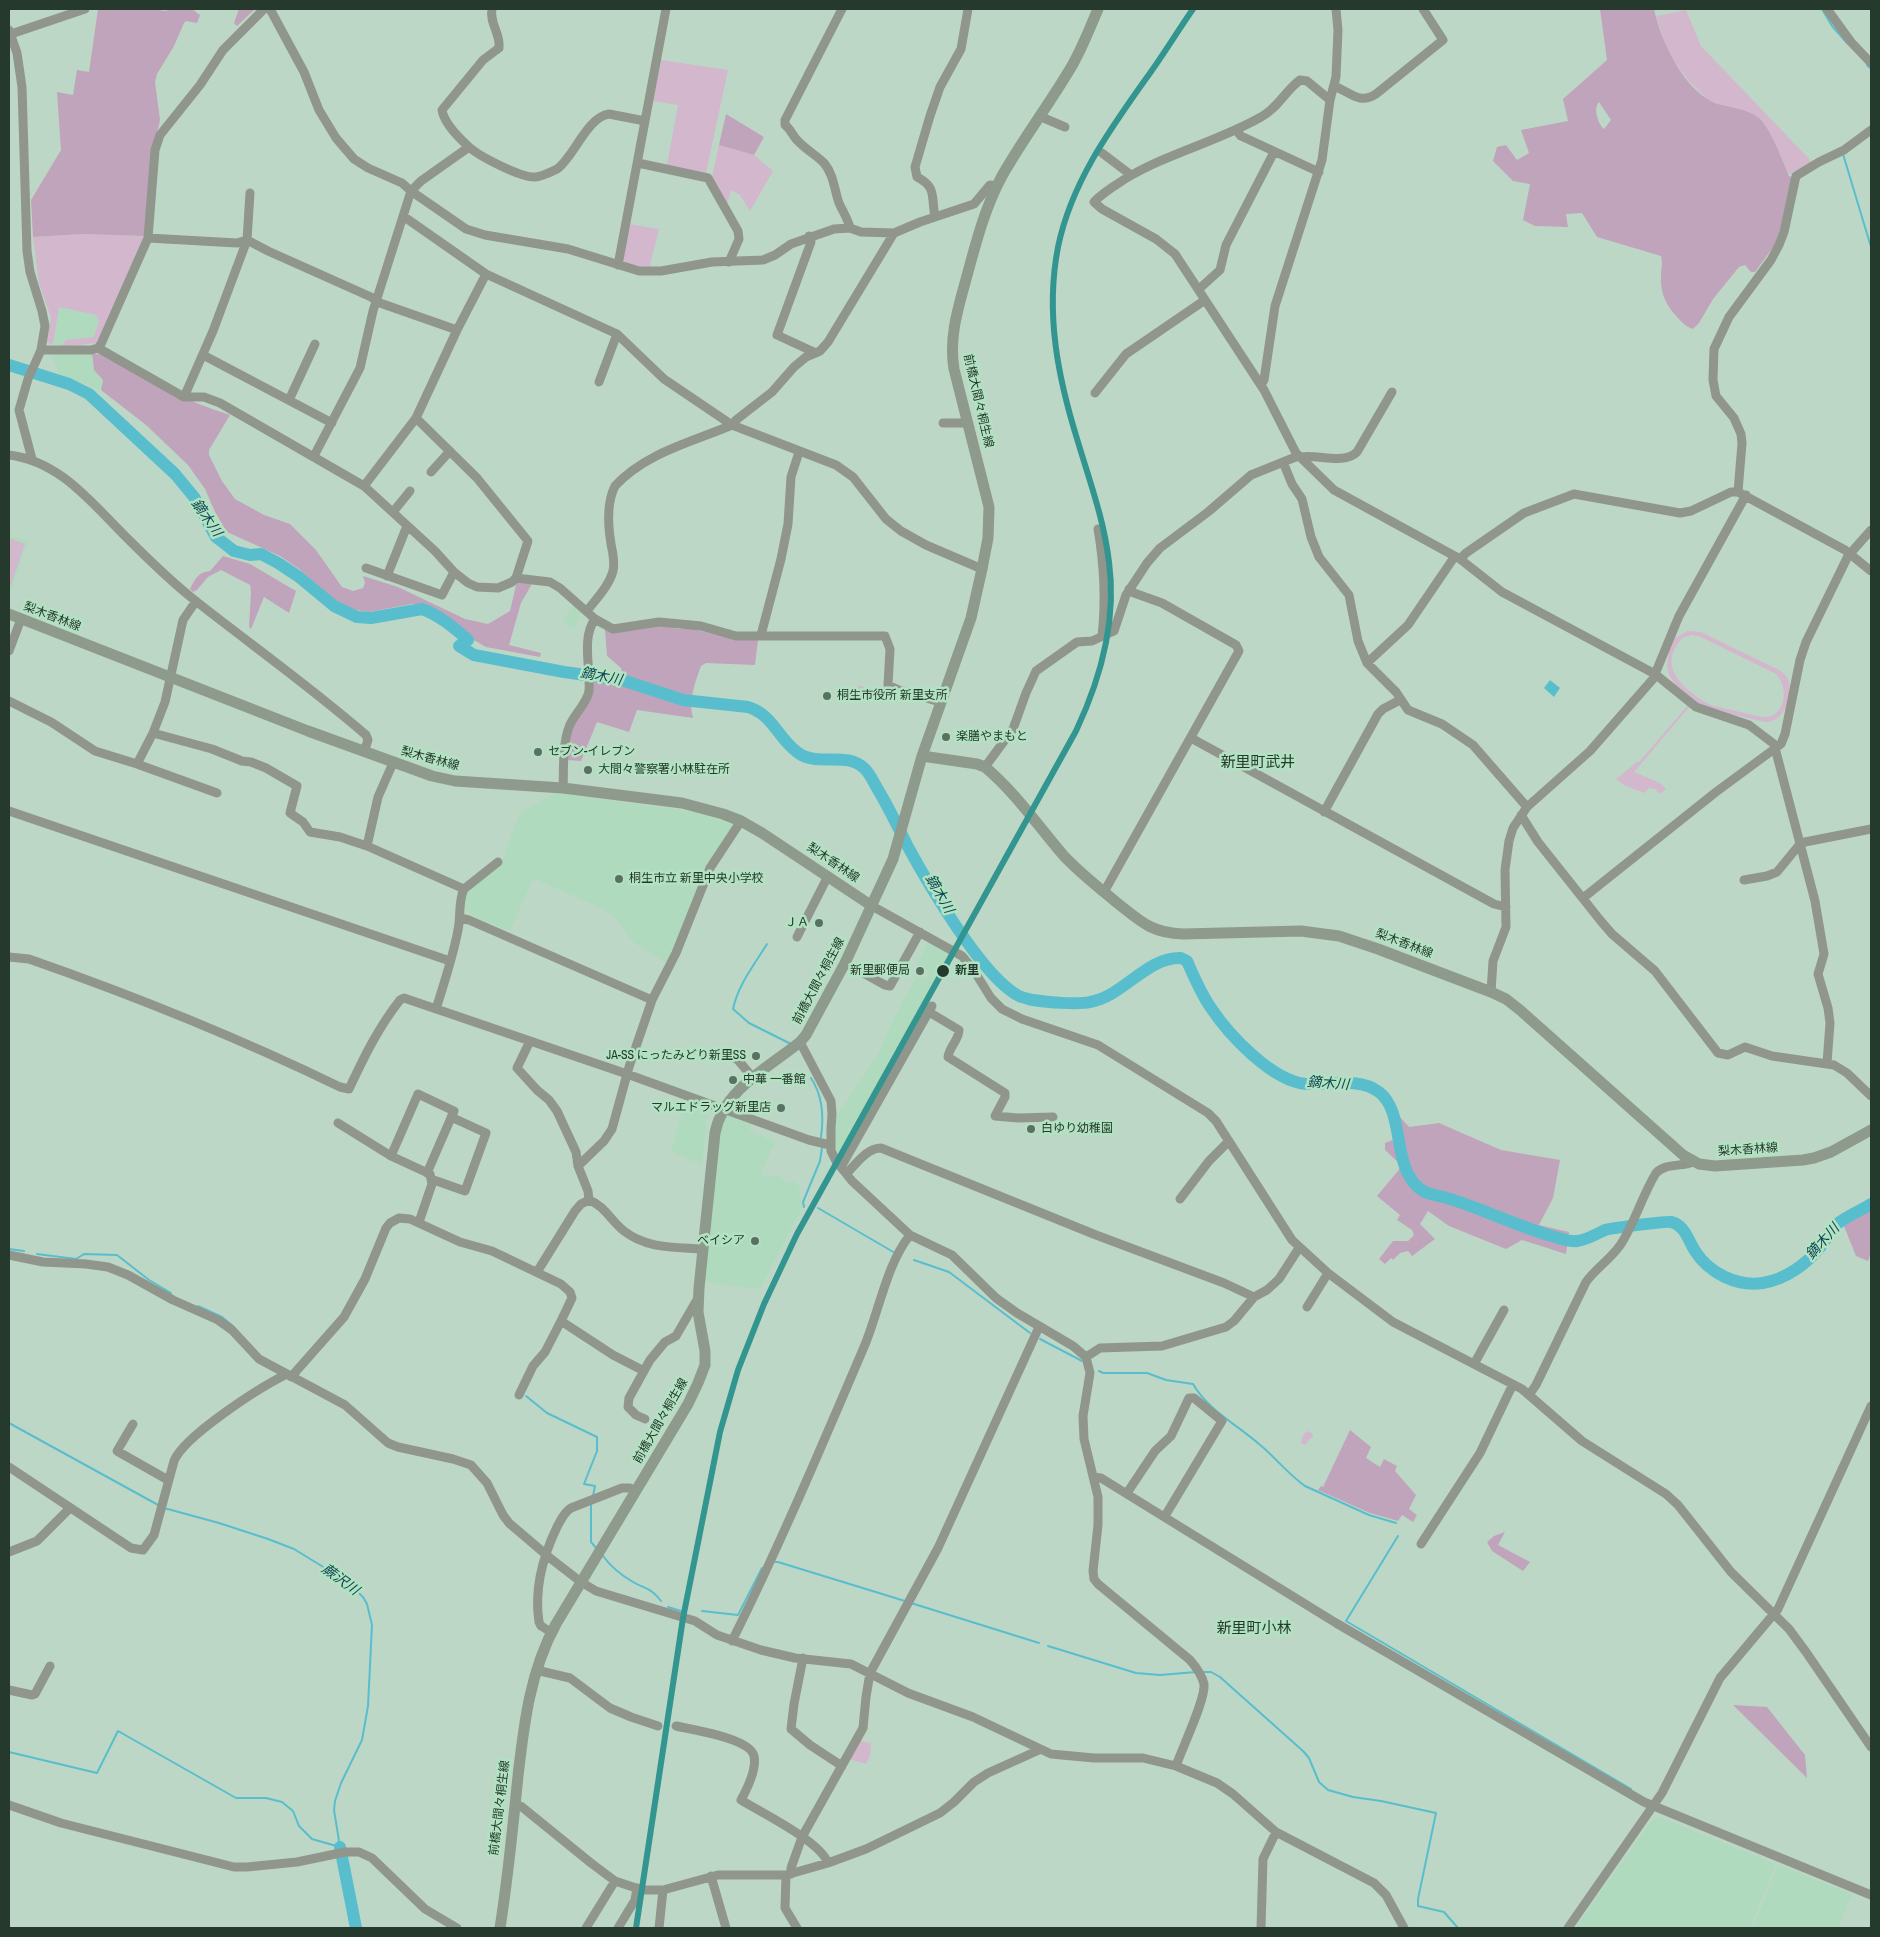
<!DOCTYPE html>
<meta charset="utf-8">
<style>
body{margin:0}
#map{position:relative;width:1880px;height:1937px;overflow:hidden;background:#bdd7c6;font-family:"Archivo Narrow",sans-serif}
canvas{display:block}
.frame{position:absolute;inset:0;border:10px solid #26392d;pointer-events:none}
</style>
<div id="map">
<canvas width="1880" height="1937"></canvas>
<div class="frame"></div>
</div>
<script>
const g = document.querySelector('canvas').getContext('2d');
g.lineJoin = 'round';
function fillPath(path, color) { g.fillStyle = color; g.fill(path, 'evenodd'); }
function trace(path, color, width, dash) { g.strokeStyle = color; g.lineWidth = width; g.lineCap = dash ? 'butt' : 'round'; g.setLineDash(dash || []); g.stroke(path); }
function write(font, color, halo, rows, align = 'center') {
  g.font = font + ' "Archivo Narrow","Noto Sans JP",sans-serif'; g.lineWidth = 5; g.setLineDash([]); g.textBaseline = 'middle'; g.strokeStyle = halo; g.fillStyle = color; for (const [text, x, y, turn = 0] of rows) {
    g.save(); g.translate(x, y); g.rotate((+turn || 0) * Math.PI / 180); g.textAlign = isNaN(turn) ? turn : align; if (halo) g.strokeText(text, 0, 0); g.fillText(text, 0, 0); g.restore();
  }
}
const built = new Path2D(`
 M59 307 96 315 99 321 94 337 66 340 61 347 53 345Z
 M92 353 94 370 103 380 101 390 59 374 52 355Z
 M9 535 28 541 9 596Z
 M573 604 582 611 574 629 563 622Z
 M555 793 694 812 734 825 666 963 633 942 614 916 596 906 533 878 510 931 477 918 463 908 465 896 468 891 501 866 514 827 521 812Z
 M929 941 955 955 932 996 931 1004 840 1161 836 1154 833 1133 836 1117 878 1054 894 1018 917 976 925 980 930 971 917 964Z
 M686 1099 708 1106 702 1165 671 1151Z
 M729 1114 752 1123 749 1130 775 1142 760 1175 772 1177 778 1175 786 1182H795L799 1185 802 1208 760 1289 704 1282 719 1134 724 1117Z
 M1659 1817 1776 1864 1750 1928H1575L1653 1819Z
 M1778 1865 1852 1894 1838 1928H1753Z`);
const green = new Path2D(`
 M1686 10 1701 46 1814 164 1796 174H1788L1765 125 1736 109 1726 107 1707 99 1688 80 1669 54 1656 16Z
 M661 60 728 70 706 173 667 165 678 105 653 101Z
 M719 145 754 155 773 171 750 211 740 195 731 190 727 205 712 177Z
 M629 224 659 229 649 269 621 262Z
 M82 234 144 236 100 338 96 343 61 347 66 340 94 337 99 321 96 315 59 307 53 345 47 342 51 318 39 283 33 237Z
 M9 538 25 544 9 590Z
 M1688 631 1701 632 1779 670C1784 673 1788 677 1789 682 1792 698 1784 722 1765 722L1704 708 1676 685 1669 675 1667 666 1669 652 1675 638ZM1692 635 1701 637 1776 674C1790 689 1785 719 1762 717L1714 706C1704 703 1696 696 1687 689 1670 673 1665 658 1682 638Z
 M854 692a6 6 0 1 1 12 0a6 6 0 1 1-12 0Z
 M1688 705 1690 706 1634 772 1660 783 1666 789 1660 794 1655 789 1649 788 1644 793 1624 785 1616 779 1637 762 1640 761Z
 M1308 1431 1313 1434V1436L1305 1445 1301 1443C1302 1437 1303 1434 1308 1431Z
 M860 1741 871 1743 870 1756 866 1764 849 1759Z`);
const forest = new Path2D(`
 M98 9H154L165 11 172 9H192L200 15 197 23 186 21 184 23 174 46 157 74 155 82 160 120 153 151 144 236 82 234 33 237 31 200 61 150 57 92 73 95 77 70 89 72Z
 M239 9H255L237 26 234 23Z
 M1600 9H1654C1661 41 1683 89 1715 103 1729 108 1747 108 1759 118 1771 129 1782 160 1789 176L1794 178 1777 242 1755 272H1751L1745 265 1739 267 1713 299 1699 323 1693 329C1686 327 1682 322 1677 317 1666 305 1660 293 1661 276 1661 268 1663 264 1661 256L1597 237 1582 213 1566 214 1568 227 1535 226 1523 220 1530 184 1513 181 1493 161 1497 147 1506 145 1517 160 1529 153 1521 130 1568 121 1563 99 1607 60ZM1599 102 1611 120 1604 129C1598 124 1593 108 1599 102Z
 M726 114 764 137 754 155 719 145Z
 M92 353 103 355C144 378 184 401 230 415L209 450V455L222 481 235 499 264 515 290 524 316 550 342 587 353 591 363 588 365 583 363 576 398 587 465 619 488 624 510 611 517 581 533 582 521 603 509 645 541 653 540 657 486 647 472 639 451 622 421 604H412L369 612 343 608 299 569 280 556 227 532 215 512 205 489 188 465 146 425 101 390 103 380 94 370Z
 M223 556 250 564 296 591 289 613 264 597 251 629 249 627 251 592 250 585 221 570 208 577 197 590 193 592 190 589C195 579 198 572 210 571Z
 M661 625 678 629H693L730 638 758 640 755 665 706 663 701 666C695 683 688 700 693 718L637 710 629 732 597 722 581 761 566 760 570 730 591 693 594 677 626 686 621 668 607 656 605 630Z
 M1393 1109 1409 1127 1439 1123 1501 1150 1560 1160 1553 1198 1539 1225 1569 1232 1566 1254 1522 1240 1506 1249 1449 1226 1428 1211 1420 1224 1435 1239 1412 1256 1408 1251 1400 1253 1393 1260 1391 1258 1385 1264 1379 1259 1393 1241H1408L1414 1235 1412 1230 1397 1220 1400 1215 1377 1196 1402 1166 1385 1150V1143L1393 1140 1388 1110Z
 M1871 1209V1253L1868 1261 1856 1256 1844 1226 1855 1217Z
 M1350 1430 1371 1447 1366 1458 1380 1467 1384 1459 1397 1466 1395 1471 1416 1495 1409 1509 1417 1515 1413 1522 1402 1515 1398 1521 1370 1513 1318 1490 1321 1486 1323 1487Z
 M1505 1532 1498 1545 1530 1562 1523 1571 1492 1551 1487 1542 1494 1536Z
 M1733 1705 1767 1707 1805 1755 1807 1778Z`);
const water = new Path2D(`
 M1550 680 1560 688 1554 697 1544 688Z`);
const stream = new Path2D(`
 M1822 9 1832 26 1847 43
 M1867 65 1871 69
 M1843 154 1871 247
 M767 944C754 965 738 985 733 1009L749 1023 791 1044
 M811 1078C823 1096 824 1116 821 1137
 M804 1207 803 1202 820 1161 822 1148
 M818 1208 895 1253
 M9 1249 24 1251
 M37 1254 76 1259 84 1254 117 1255 149 1280 171 1293
 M914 1260 949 1272 1030 1333
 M198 1306 222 1317 233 1326
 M1040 1339 1082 1361
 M1099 1371 1103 1373H1147L1166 1380 1193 1384C1207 1409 1237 1425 1259 1444 1275 1457 1288 1474 1305 1486L1369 1515 1396 1523
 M526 1396 547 1413 597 1437V1451L584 1484 595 1486 593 1496
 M9 1423 160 1506
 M591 1503V1542L597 1549
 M1398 1536 1346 1621 1631 1789
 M603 1556C611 1567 621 1575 633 1582 647 1590 650 1587 661 1601
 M773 1562H778L905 1601
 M911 1603 1039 1643
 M668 1607 681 1611
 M702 1611 738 1615 762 1568
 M1048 1646 1136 1673 1160 1675 1196 1672
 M1204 1672H1211L1220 1677 1303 1751 1309 1758 1319 1782 1328 1790 1353 1797 1381 1801 1436 1813 1418 1899V1906L1444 1912 1458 1928
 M9 1752 97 1773 118 1731 236 1798H266L282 1802 293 1811 299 1826 312 1839 340 1847 334 1810 335 1801 341 1783 362 1740 368 1706 372 1625 367 1604 363 1597 346 1581 294 1549 268 1539 219 1523 164 1508`);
const river = new Path2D(`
 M9 365 69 384 89 394 175 474 194 497 216 537 234 551 250 555 261 554 278 563 299 577 334 606 357 617 371 618 422 609C439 615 454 628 468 640L459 646 474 655 564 672 622 680 683 700 748 707C772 714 778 738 797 752 817 768 846 750 865 769 870 774 873 781 877 788 888 806 897 825 907 845 927 882 983 978 1019 996 1023 998 1029 999 1033 1000 1046 1002 1078 1005 1090 1002 1124 996 1146 957 1181 958L1187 961C1194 977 1201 994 1211 1008 1229 1035 1272 1081 1306 1084 1329 1085 1359 1077 1379 1092 1406 1113 1391 1165 1419 1188 1426 1195 1438 1195 1447 1198 1484 1209 1518 1227 1555 1237 1562 1239 1570 1242 1577 1241 1587 1240 1596 1234 1605 1230 1612 1228 1666 1221 1671 1222 1685 1225 1688 1240 1695 1251 1709 1273 1737 1287 1763 1283 1786 1279 1807 1264 1821 1246 1827 1239 1830 1230 1837 1224 1847 1216 1860 1211 1871 1204
 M340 1847 356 1928`);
const minor = new Path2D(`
 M270 9 304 72 319 110 336 138 354 159 368 168 402 183 411 191 466 229 485 235 568 249 639 271H661L712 262 763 260 775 255 791 244 834 229 850 228 861 232 894 233 920 222 974 204 990 185 997 186
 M492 9C489 23 501 34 499 48L483 60 442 110C444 123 459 138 469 147 479 156 521 178 535 177 541 177 551 172 557 169 574 157 587 117 609 114L645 121
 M842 9 785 120V125C791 129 792 135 797 140 805 149 816 155 824 163 834 175 834 189 839 203 843 212 848 219 850 228
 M1827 9 1851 42 1871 63
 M9 30 17 53 22 87 27 251 30 272 42 311 45 326 41 350 28 379 19 410 32 459
 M11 34 85 9
 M1334 86C1350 92 1359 105 1376 94L1443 40 1423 9
 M1330 100 1307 81 1300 80C1285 91 1278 108 1261 117 1217 142 1168 153 1125 179 1114 186 1102 193 1094 202L1102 209 1156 239 1175 254 1264 390 1296 453 1334 490 1460 559 1502 592 1655 674 1696 707 1749 725 1774 744 1815 901 1824 954 1818 974 1828 1008 1830 1023 1827 1063
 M1039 116 1065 127
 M1236 130 1241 136 1319 172
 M1102 153 1131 175
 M638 163 708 178 738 231 739 239 729 262
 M403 216 486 274 617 334 664 379 732 425 836 465 853 477 886 519 901 531 926 545 982 569
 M935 217C931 197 937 187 917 177L915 167 930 116 940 87 961 49 968 9
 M809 236 811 242 777 335 816 353
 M148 238 237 243 247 240 268 251 371 297 380 303 457 330
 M618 265 666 9
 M1199 289 1220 270 1226 245 1274 152
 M98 348 184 397H204L220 403 364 486 435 551 454 572 468 583 477 587 498 588 512 582 516 578 528 541 477 478 416 418
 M41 350H91L98 348 101 344 148 238 155 150 160 135 200 85 223 50 264 9
 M203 355 332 423
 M599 382 617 334
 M1261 385 1264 380 1275 306 1322 160 1330 100 1336 77 1338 30 1336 9
 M1095 393 1126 354 1205 300
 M184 397 213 331 247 240 250 193
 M289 400 315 344
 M943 423H968
 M9 455C59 461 90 501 124 535 147 558 171 582 197 602 253 646 312 688 366 735L368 740 364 752
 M314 456 360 368 373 311 411 191 421 181 469 147
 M1301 457C1318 454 1344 465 1357 452L1392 392
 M1283 462 1292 484 1302 499 1311 537 1319 557 1349 595 1358 641 1367 663 1396 692 1408 710 1442 724 1473 745 1527 807
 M431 472 450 451
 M364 486 416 418 457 330 486 274
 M1738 492 1742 443 1741 434 1734 418 1716 396 1713 380 1714 349 1729 317 1771 260 1779 245 1784 232 1796 176 1819 162 1844 150 1871 130
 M393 512 410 491
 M1098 529C1104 564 1106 600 1102 636
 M1460 559 1466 553 1524 513 1574 494 1680 513 1691 511 1731 492H1738L1845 550 1871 571
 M366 568 442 595 454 572
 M387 576 407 526
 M516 578 550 582 560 588 595 619 613 629 659 622 701 626 736 636H885L890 649 888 685 899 690 940 702
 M587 611C596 599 609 586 613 571 615 563 613 553 611 544 608 526 606 504 615 486 645 453 692 442 732 425L736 420 772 392 794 367 806 357 820 351 828 342 894 233
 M761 635 781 559 788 524 791 477 799 452
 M9 651 21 619
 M1367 663 1408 625 1455 556
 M9 701 51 722 95 751 137 764 217 793
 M153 733 212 749 242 761 251 762 266 768 297 786 290 813 303 822 310 832 340 837 367 846 464 889
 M1191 738 1494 904 1506 907
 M137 764 153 733 165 702 183 620 196 601
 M985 767 1013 729 1026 693 1036 671 1077 642 1092 641 1114 631 1126 595 1147 563 1160 548 1208 512 1251 475 1298 456
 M563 788C564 769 562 746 569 727 573 715 587 704 589 691 591 669 581 638 595 619
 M9 811 450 961
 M1324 812 1378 714 1383 709 1400 700
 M1521 815 1538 842 1600 920 1612 934 1655 971 1718 1053 1728 1055 1745 1047 1772 1056 1834 1065 1847 1073 1871 1096
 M367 846 378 797 393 763
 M1744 880 1767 876 1777 872 1800 844 1805 842 1871 829
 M1104 892 1239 651 1236 645 1162 603 1134 593 1129 589
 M1583 898 1716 792 1781 744 1785 734 1800 660 1806 642 1848 556 1871 530
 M872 906 962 956 973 969 991 998 1002 1009 1022 1019 1098 1045 1208 1113 1216 1121 1292 1240 1328 1273 1393 1322 1522 1389 1582 1441 1666 1494 1678 1505 1731 1572 1789 1629 1806 1652 1871 1747
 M460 918 469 920 652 1000
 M797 937 828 876
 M9 957 29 959C135 996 239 1038 340 1087L349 1089C364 1057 378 1028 400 1000L404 998 627 1074 809 1140 830 1145
 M845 963 885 985 890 986 920 932
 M1491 992 1493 961 1506 927 1505 870 1509 841 1513 828 1527 807 1590 751 1653 679 1679 616 1746 495
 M436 1009C444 983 453 957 458 930 461 917 458 901 464 889L498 862
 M929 1012 959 1030C959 1040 949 1047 948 1057L1005 1093V1097L995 1116 1018 1118 1053 1117
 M530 1041 517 1068 537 1090 549 1100 557 1111 576 1152 578 1166 588 1191 589 1200
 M800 1042 831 1101 832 1114 831 1128V1151L836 1161 852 1181 910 1235 952 1255 996 1298 1017 1313 1073 1346 1086 1357 1090 1373 1083 1416 1084 1439 1098 1497V1525L1093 1571 1094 1579 1098 1584 1190 1660C1196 1667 1202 1675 1204 1684 1206 1699 1182 1748 1176 1766
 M722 1053 738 1060 753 1078
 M338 1123 391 1156 430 1174 432 1184 419 1222
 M391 1156 418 1094 454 1111 427 1173
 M578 1166 604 1141 612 1129 629 1067 652 1000 676 953 710 868 741 821
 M841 1167 932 1006
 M847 1173C857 1163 867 1148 881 1148L1096 1235 1224 1283 1254 1297
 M431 1179 465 1191 486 1133 451 1117
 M1180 1199 1209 1161 1229 1141
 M9 1255 43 1262 86 1264 108 1267 128 1275 173 1300 218 1320 232 1330 259 1359 345 1405 388 1443 398 1447 453 1459 471 1465 487 1483 503 1515 509 1523 550 1558 581 1582 596 1591 695 1621 717 1635 761 1650 795 1658 851 1664 908 1693 973 1717 1051 1754 1094 1758H1143L1176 1766 1217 1783 1233 1794 1276 1832 1374 1883 1386 1895 1404 1928
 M537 1272 575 1211 581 1204 589 1200C605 1206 611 1221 624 1231 647 1249 675 1247 702 1249
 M1307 1307 1328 1273
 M1086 1357 1100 1348 1162 1346 1226 1327 1234 1321 1254 1297 1267 1290 1279 1279 1299 1248
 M1474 1364 1504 1310
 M291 1377 344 1317 365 1279 386 1228 390 1223 399 1218 410 1219 460 1242 492 1251 561 1284 570 1292 572 1298 561 1321 613 1355 644 1371
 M519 1395 533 1366 545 1352 561 1321
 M1529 1395 1536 1385 1586 1282C1596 1268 1611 1259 1621 1244 1635 1222 1642 1196 1656 1173 1665 1163 1681 1167 1693 1162
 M645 1419 636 1415 628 1407 629 1398 650 1360 665 1342 676 1336 698 1298
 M133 1424 117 1451 168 1480
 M9 1467 131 1548 143 1550 154 1535 174 1461C184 1436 259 1388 285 1375
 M1094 1477 1101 1478 1336 1623 1644 1802 1871 1895
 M1127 1493 1155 1451 1171 1436 1189 1398H1194L1222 1421 1165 1516
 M1421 1544 1480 1453 1513 1384
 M9 1552 37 1541 70 1508
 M551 1632 541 1626 539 1622C534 1589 543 1556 557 1527 561 1520 564 1512 571 1508L622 1488H630L635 1492
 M732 1641C780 1545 822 1445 864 1347 879 1312 886 1265 910 1235
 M803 1658 794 1704 791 1729 810 1745 842 1766
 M536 1670 570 1678 610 1708 631 1717 658 1726
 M9 1690 32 1695 35 1694 50 1666
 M676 1726C693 1730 750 1738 754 1756 757 1769 747 1789 741 1800 762 1813 820 1841 828 1863
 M515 1804 522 1807 591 1863 615 1881 642 1890H663L718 1875H786L828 1863 866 1849 940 1813 954 1802 974 1782 988 1773 1039 1750
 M9 1805 61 1823 234 1867H247L297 1862 345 1852H359L372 1858 425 1909 457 1928
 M791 1874V1868L802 1837 863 1728 866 1697 870 1673 938 1548 1039 1327
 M786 1875 785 1908 797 1928
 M711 1876 726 1928
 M586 1928 615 1881
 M618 1928 635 1900 637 1888
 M659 1928 663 1890
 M1261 1928 1263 1859 1276 1832
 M1568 1928 1662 1793 1720 1678 1778 1609 1871 1406`);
const major = new Path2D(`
 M9 614 308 731 432 776 455 781 563 788 682 803 723 814 741 821 762 833 872 906
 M922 756 977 764 985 767C1016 793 1038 826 1064 856 1080 873 1098 887 1116 902 1140 921 1151 933 1183 934L1301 931 1339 936 1378 949 1491 992 1506 999 1520 1010 1683 1155 1699 1164 1715 1166 1803 1160 1814 1158 1831 1152 1871 1130
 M500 1928C508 1878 513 1826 518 1776 524 1724 530 1671 556 1624L688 1404 698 1383 705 1365V1351L698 1312 699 1288 715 1133C723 1090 768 1068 800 1042L806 1035 845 963 893 859 922 756 971 618 982 569 988 538 989 507 954 369C949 339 957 312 965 283 975 247 984 209 1002 176 1024 137 1051 102 1073 64 1083 46 1090 28 1098 9`);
const rail1 = new Path2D(`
 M636 1928 683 1618 720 1432 738 1370 764 1304 797 1234 1076 731C1101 678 1117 621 1109 562 1104 520 1090 482 1078 442 1058 378 1045 314 1058 247 1071 184 1108 132 1145 80 1162 57 1177 32 1193 9`);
const markers = [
 [827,696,5,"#5b7063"],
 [946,737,5,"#5b7063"],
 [538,752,5,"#5b7063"],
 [588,770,5,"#5b7063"],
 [619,879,5,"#5b7063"],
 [819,923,5,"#5b7063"],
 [920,971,5,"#5b7063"],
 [943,971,7,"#26392d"],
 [756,1056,5,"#5b7063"],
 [733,1080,5,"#5b7063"],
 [781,1108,5,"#5b7063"],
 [1031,1129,5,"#5b7063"],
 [755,1241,5,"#5b7063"]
];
const streetNames = [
 ["前橋大間々桐生線",978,401,77],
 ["梨木香林線",52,617,21],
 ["梨木香林線",430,759,15],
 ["梨木香林線",833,863,34],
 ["梨木香林線",1404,944,21],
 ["前橋大間々桐生線",819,981,-62],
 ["梨木香林線",1748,1150,-4],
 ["前橋大間々桐生線",661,1421,-60],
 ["前橋大間々桐生線",500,1808,-83]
];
const poiNames = [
 ["桐生市役所 新里支所",837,696],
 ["楽膳やまもと",956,737],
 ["セブン-イレブン",548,752],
 ["大間々警察署小林駐在所",598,770],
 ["桐生市立 新里中央小学校",629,879],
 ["ＪＡ",809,923,"right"],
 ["新里郵便局",910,971,"right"],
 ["JA-SS にったみどり新里SS",746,1056,"right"],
 ["中華 一番館",743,1080],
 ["マルエドラッグ新里店",771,1108,"right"],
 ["白ゆり幼稚園",1041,1129],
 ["ベイシア",745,1241,"right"]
];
const stopNames = [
 ["新里",955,971]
];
const waterNames = [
 ["鏑木川",206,518,55],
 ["鏑木川",601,677,11],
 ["鏑木川",939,894,60],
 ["鏑木川",1328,1084,4],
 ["鏑木川",1823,1242,-48],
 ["蕨沢川",340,1580,36]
];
const quarterNames = [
 ["新里町武井",1258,763],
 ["新里町小林",1254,1629]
];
fillPath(built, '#afdabe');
fillPath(green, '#d3b7cd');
fillPath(forest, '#c0a4bb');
fillPath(water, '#58becd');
trace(stream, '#58becd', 2);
trace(river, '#58becd', 12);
trace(minor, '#90968c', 9);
trace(major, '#8e9a8c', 11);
trace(rail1, '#33958f', 6);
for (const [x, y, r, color] of markers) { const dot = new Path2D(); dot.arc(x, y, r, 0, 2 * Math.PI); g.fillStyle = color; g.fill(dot); trace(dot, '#b2e2c2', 2); }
write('12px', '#26392d', '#b2e2c2', streetNames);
write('12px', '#26392d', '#b2e2c2', poiNames, 'left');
write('bold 12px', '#26392d', '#b2e2c2', stopNames, 'left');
write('italic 14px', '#0c4551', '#b2e2c2', waterNames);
write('15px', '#26392d', '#b2e2c2', quarterNames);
</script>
